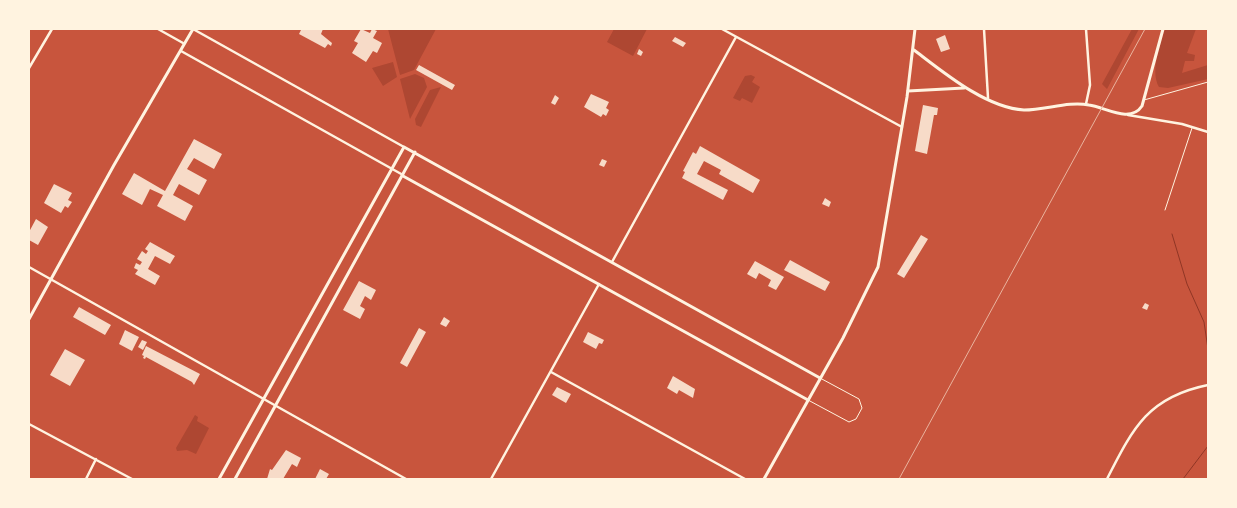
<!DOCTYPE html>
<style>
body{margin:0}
#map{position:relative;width:1237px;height:508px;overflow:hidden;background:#c8553d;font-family:"Source Sans 3",sans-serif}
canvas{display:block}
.frame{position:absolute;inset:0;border:30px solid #fff3e0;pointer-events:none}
</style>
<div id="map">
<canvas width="1237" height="508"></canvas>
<div class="frame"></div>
</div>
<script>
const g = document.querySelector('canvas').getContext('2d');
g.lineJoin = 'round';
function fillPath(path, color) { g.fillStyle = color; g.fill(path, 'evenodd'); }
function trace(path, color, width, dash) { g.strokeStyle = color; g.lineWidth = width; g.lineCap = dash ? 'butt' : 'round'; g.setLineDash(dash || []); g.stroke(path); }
const green = new Path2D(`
 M388 29H436L414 70 400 75Z
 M614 29H647L633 56 607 42Z
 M1132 29H1139L1107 89 1102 84Z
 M1165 29H1196L1187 53 1195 55 1194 61H1185L1182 73 1208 65V79L1168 88 1159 87C1150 71 1160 46 1165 29Z
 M393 62 397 77 383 86 372 68Z
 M415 74 424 78 427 87 410 119 400 79Z
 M751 75 755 77 752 82 760 87 752 103 742 98 740 101 733 98 745 76Z
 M441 87 421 127 416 125 415 119 430 90Z
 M195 415 198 417 197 421 209 428 196 454 187 450 177 451 176 448Z`);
const stream = new Path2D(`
 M1172 234 1187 284 1204 322 1208 349
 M1183 479 1208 446`);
const building = new Path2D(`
 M299 29H323L321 34 332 43 331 46 328 44 325 48 299 34 301 30Z
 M361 29 370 33 372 29 377 31 373 38 382 43 377 53 373 51 366 62 352 53 358 43 354 41Z
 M945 35 950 49 941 52 936 39Z
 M675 37 686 43 683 47 672 41Z
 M639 49 643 52 641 56 637 54Z
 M419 65 455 85 452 90 416 70Z
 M591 94 609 102 606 108 609 110 606 116 603 114 601 117 584 107Z
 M555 95 559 98 555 105 551 103Z
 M923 105 938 108 937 115H934L927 154 915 151Z
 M194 139 222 154 214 169 194 158 187 169 207 180 199 195 179 184 173 195 193 206 185 221 157 206 163 195 150 189 142 205 122 194 134 173 165 191Z
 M700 146 760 180 753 193 719 174 721 170 704 161 697 174 728 190 723 200 682 178 685 172 683 171 693 152 696 154Z
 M602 159 607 161 604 167 599 165Z
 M54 184 72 193 68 200 72 202 68 208 65 206 61 213 44 203Z
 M825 198 831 202 829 207 822 204Z
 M36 219 48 227 38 245 29 240V232Z
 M921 235 928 239 904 278 897 274Z
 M150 242 175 256 170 264 155 256 148 269 160 276 155 285 135 274 138 270 134 268 136 263 140 265 142 262 137 259 142 251 146 254 148 251 145 249Z
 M790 260 830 282 825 291 784 270Z
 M755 261 784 277 776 290 768 286 771 280 759 273 756 279 747 274Z
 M359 281 376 290 371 300 365 296 360 306 365 309 360 319 343 310Z
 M1145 303 1149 305 1147 310 1142 308Z
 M79 307 111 325 105 335 73 317Z
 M444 317 450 321 446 327 440 324Z
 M419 328 426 332 407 367 400 363Z
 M125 330 139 337 132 351 119 344Z
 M588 332 604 340 602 344 599 343 596 349 583 342Z
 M142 340 147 342 143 350 138 347Z
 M146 346 200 374 194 385 192 382 146 357 145 359 143 358 144 356 142 355Z
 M65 349 85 360 70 386 50 375Z
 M673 376 695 389 693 398 679 390 677 394 667 388Z
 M557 387 571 394 566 403 552 395Z
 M286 450 301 458 297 467 292 464 283 479H267L270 469 272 470Z
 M320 469 329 474 326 479H315Z`);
const service = new Path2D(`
 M1144 100 1208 82
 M1165 210 1192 128
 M808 400 849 422 856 419 862 408 859 399 820 378`);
const minor = new Path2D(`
 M158 29 183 43
 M193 29 404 147
 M722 29 902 127
 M984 29 988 98
 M181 51 403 175
 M29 68 52 29
 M1086 104 1090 85 1086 29
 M1128 115 1182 124 1208 132
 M612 262 736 37
 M29 267 406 479
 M551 372 745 479
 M29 424 132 479
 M86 479 96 459
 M491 479 599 284
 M1107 479C1133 428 1148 397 1208 385`);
const tertiary = new Path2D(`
 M914 50C943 72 986 108 1024 110 1046 110 1068 101 1089 105 1105 107 1130 124 1142 106L1163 29
 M908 91 964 88
 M403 176 808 400
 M29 319 114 165 193 29
 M219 479 404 147 820 378
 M235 479 415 152`);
const secondary = new Path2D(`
 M764 479 843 338 878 267 907 97 915 29`);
const rail = new Path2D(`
 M899 479 1145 29`);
fillPath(green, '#ae4732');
trace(stream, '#8f3625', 1);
fillPath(building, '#f7dbc8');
trace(service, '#fff3e0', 1);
trace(minor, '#fff3e0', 2.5);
trace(tertiary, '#fff3e0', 3);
trace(secondary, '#fff3e0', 3);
trace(rail, '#e9b49f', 1);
</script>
